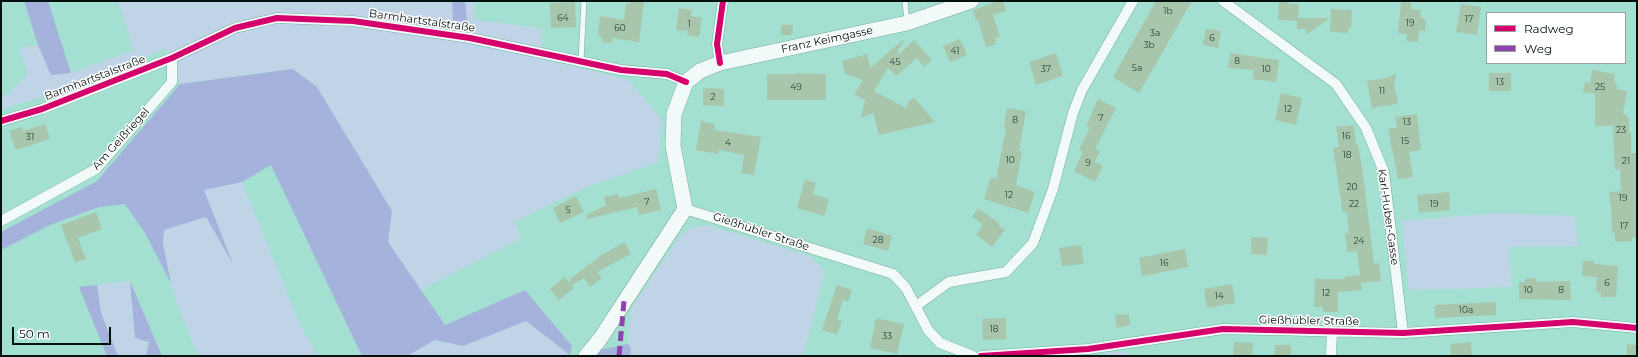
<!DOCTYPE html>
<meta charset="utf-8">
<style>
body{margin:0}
#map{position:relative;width:1638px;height:357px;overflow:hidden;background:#a4e0d2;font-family:Montserrat,sans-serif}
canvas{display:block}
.frame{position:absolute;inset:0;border:2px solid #00120d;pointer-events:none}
.legend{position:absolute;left:1486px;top:12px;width:140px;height:52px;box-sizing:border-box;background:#fff;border:1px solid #99a09e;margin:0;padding:5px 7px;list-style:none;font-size:12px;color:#00120d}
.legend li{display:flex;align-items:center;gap:8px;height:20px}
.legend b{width:20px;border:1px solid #99a09e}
.scale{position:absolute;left:12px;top:327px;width:99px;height:18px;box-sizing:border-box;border:2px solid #00120d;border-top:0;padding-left:5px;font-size:12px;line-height:14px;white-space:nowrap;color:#00120d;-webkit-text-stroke:3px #fff;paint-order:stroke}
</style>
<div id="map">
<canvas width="1638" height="357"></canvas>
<div class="frame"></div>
<ul class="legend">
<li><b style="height:5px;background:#d6006c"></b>Radweg</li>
<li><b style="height:5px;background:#8e44ad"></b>Weg</li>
</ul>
<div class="scale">50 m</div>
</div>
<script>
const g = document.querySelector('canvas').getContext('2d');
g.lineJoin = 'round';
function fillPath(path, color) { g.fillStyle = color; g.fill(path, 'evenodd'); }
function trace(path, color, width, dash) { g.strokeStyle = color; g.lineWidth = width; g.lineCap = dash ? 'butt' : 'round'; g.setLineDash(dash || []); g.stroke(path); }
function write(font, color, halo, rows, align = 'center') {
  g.font = font + ' Montserrat,sans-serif'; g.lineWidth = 3; g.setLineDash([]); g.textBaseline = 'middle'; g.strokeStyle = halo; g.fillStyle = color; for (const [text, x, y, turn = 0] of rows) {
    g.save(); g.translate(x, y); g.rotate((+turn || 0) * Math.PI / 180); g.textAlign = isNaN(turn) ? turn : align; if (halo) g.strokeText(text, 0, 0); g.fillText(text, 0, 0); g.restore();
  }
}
const green = new Path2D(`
 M118 1H474L475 20 541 28 542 59 629 80 662 120 658 162 584 188 514 222 521 238 421 290 387 242 392 211 317 87 293 69 180 84 165 48 89 85 16 104 1 110V97L8 94 28 74 19 48 38 45 51 75 71 73 134 50Z
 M242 182 301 327 318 356H198C184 318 160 271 164 230L206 217 231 261 204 190Z
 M1498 213 1575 216 1578 246 1509 247 1512 287 1409 290 1402 221Z
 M707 225 810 256 825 271 803 356H630L631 349 628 344 631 309 681 235 694 227Z
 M130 281 135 338 149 342 146 356H118L101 313 97 285Z
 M526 321 570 355 407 356 435 340 463 346Z
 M1107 352H1129L1130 356H1104Z`);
const forest = new Path2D(`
 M24 1H48L71 73 51 75 38 45Z
 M452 1H465L467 22 453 20Z
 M293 69 317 87 392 211 388 242 445 325 525 290 572 346 570 355 526 321 463 346 435 340 407 356H362L271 165 242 182 204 190 233 264 206 217 164 230 163 244 171 283 145 233 125 204 99 207 50 225 1 250V232L97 181 180 84Z
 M130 281 162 356H146L149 342 135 338Z
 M97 285 101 313 118 356H107L79 287Z
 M628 344 631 349 630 356H593L599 350Z`);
const building = new Path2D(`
 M630 1H644L639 42 612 38V43L602 42V37L598 36 600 16 624 20 626 3 629 4Z
 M998 1H1003L1006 11 993 15 1000 37 995 38 996 44 986 47 978 20 976 21 973 10Z
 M1156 1H1192L1139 93 1113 77Z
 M1279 1H1289V4H1299L1298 18H1330L1306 35V29H1297V21L1278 20Z
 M575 2 576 27 551 28 550 3Z
 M1401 2 1411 3V9L1421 10 1420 16 1426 21 1425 31 1419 30 1418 42 1406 41 1407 34 1398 33Z
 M1461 4 1481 7 1477 35 1456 32Z
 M679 8 692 10 691 16 702 18 699 37 687 35 688 31 676 30Z
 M1331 9 1352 10 1351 28H1348V33L1330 32Z
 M781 25H793L792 35H781Z
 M1206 29 1221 31 1218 48 1203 45Z
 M960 39 967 55 950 62 943 46Z
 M903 40 904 41 897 52 899 54 914 40 932 60 924 67 917 58 896 76 888 68 874 91 906 108 909 101 914 97 935 122 879 135 873 113 861 118 865 100 854 94 863 80 845 74 842 61 867 54 870 68Z
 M1056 53 1063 76 1036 85 1029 62Z
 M1230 53 1279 60 1276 82 1253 79 1254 70 1228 68Z
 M1592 70 1615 74 1614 82 1617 85V89L1627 91 1623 113 1629 118V133H1631V153H1637V237L1632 238V241L1615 242V233H1612L1611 205H1610L1609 192 1621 191 1620 169 1615 170 1613 126H1595V94L1583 92 1585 82 1590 83Z
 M796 73 826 74V100H767V74H796Z
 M1489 73H1511V91H1489Z
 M1396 74 1394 85 1398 104 1372 108 1367 81 1386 78Z
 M703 88 724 89V106L703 105Z
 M1281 93 1302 98 1296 125 1275 120Z
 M1098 99 1116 108 1095 149 1100 151 1095 162 1103 166 1095 182 1074 171 1083 152 1079 150 1090 127 1086 126Z
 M1007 108 1026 111 1019 151H1022L1016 185 1035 192 1028 213 984 199 991 177 996 179 1006 128H1004Z
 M1417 114 1421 150 1409 152 1413 177 1398 179 1388 129 1397 128 1395 117Z
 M701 121 715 124 714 130 761 137 754 175 741 173 744 155 719 150 718 154 696 150Z
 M45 124 50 139 16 150 9 131 22 127 23 131Z
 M1354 125 1356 144H1358L1363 173 1374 264 1379 263 1381 281 1361 283 1362 290 1338 292V312H1323V307H1314L1315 279H1345L1344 277 1360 275 1357 251 1347 252 1345 233H1349L1347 212 1343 213 1333 148 1339 147 1336 127Z
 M805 180 816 183 813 194 829 199 824 216 797 208Z
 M656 189 661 210 639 215 637 207 587 219 586 215 606 205 604 197 618 194 619 198Z
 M1449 192 1450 210 1419 213 1417 195Z
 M576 196 584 212 560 223 553 208Z
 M978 208 1000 224 999 226 1005 230 992 247 976 235 983 225 972 217Z
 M96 212 102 229 78 238 86 259 75 263 61 225Z
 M867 228 892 236 888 251 863 244Z
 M1251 237 1268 238 1267 255 1251 254Z
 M625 242 631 254 597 272 602 278 590 287 584 278 572 285 569 280 603 254Z
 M1081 245 1084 264 1062 266 1059 248Z
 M1185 249 1188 267 1142 276 1139 258Z
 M1583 261H1594V264L1618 266 1616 297H1601V293L1596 292 1597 277 1582 276Z
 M565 277 574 288 559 300 550 289Z
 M1536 278V282L1570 281 1571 300 1519 299V282H1525V279Z
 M1232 284 1235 303 1207 308 1204 289Z
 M837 285 852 290 848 302 843 300 837 320 842 321 837 335 822 330Z
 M1496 302V315L1435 318V305Z
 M1127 314H1129L1130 325 1117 328 1115 315Z
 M876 318 904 324 897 354 870 348Z
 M1006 318V339L983 340 982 319Z
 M1234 342 1253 343 1252 356H1233Z
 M1471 342 1472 356H1451L1450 344Z
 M1627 344 1637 345V356H1627Z
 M1275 345H1291V356H1274Z`);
const service = new Path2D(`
 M905 1 907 22
 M581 61 584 1`);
const minor = new Path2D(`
 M1223 1 1336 84 1366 128 1384 172 1403 333
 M720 63 717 44 723 1
 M1 121 42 109 172 58 235 28 277 18 353 21 470 38 621 70 667 74 686 82
 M685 209 893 274 906 288 928 330 940 343 973 356
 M1 221 96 169 172 82V58
 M916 306 949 282 1006 272 1033 243 1053 189 1073 113 1082 90 1133 1
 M981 356 1088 349 1223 329 1403 333 1573 322 1637 328
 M1331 356 1332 331`);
const secondary = new Path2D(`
 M586 356 600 339 685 209 673 146 674 114 686 82 700 71 720 63 907 23 971 1`);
const quiet = new Path2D(`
 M619 356 624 301`);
const cycleway = new Path2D(`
 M720 63 717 44 723 1
 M1 121 42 109 172 58 235 28 277 18 353 21 470 38 621 70 667 74 686 82
 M981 356 1088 349 1223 329 1403 333 1573 322 1637 328`);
const numberNames = [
 ["1b",1168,11],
 ["64",563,18],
 ["17",1469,19],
 ["19",1410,23],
 ["1",689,24],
 ["60",620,28],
 ["3a",1155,33],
 ["6",1212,38],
 ["3b",1149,45],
 ["41",955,51],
 ["8",1237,61],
 ["45",895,62],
 ["5a",1137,68],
 ["37",1046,69],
 ["10",1266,69],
 ["13",1500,82],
 ["49",796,87],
 ["25",1600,87],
 ["11",1382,91],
 ["2",713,97],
 ["12",1288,109],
 ["7",1101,118],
 ["8",1015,120],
 ["13",1407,122],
 ["23",1621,130],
 ["16",1346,136],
 ["31",30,137],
 ["15",1405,141],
 ["4",728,143],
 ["18",1347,155],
 ["10",1010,160],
 ["21",1626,161],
 ["9",1088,163],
 ["20",1352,187],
 ["12",1009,195],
 ["19",1623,198],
 ["7",647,202],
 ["22",1354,204],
 ["19",1434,204],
 ["5",568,210],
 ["17",1624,226],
 ["28",878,240],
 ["24",1359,241],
 ["16",1164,263],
 ["6",1607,283],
 ["10",1528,290],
 ["8",1561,290],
 ["12",1326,293],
 ["14",1219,296],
 ["10a",1466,310],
 ["18",994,329],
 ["33",887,336]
];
const streetNames = [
 ["Barmhartstalstraße",422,21,8],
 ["Franz Keimgasse",827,40,-12],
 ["Barmhartstalstraße",95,78,-21],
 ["Am Geißriegel",121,139,-48],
 ["Karl-Huber-Gasse",1388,217,82],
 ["Gießhübler Straße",761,232,18],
 ["Gießhübler Straße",1309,321,1]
];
fillPath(green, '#c0d4e7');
fillPath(forest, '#a5b2dc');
fillPath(building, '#a7c6ac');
trace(service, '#78ab9f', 6);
trace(minor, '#78ab9f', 11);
trace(secondary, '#78ab9f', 16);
trace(service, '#f1faf8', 5);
trace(minor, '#f1faf8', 10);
trace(secondary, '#f1faf8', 15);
trace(quiet, '#8e44ad', 5, [10, 5]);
trace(cycleway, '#d6006c', 6);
write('9px', '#2a3f35', null, numberNames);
write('11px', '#00120d', '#fff', streetNames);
</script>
